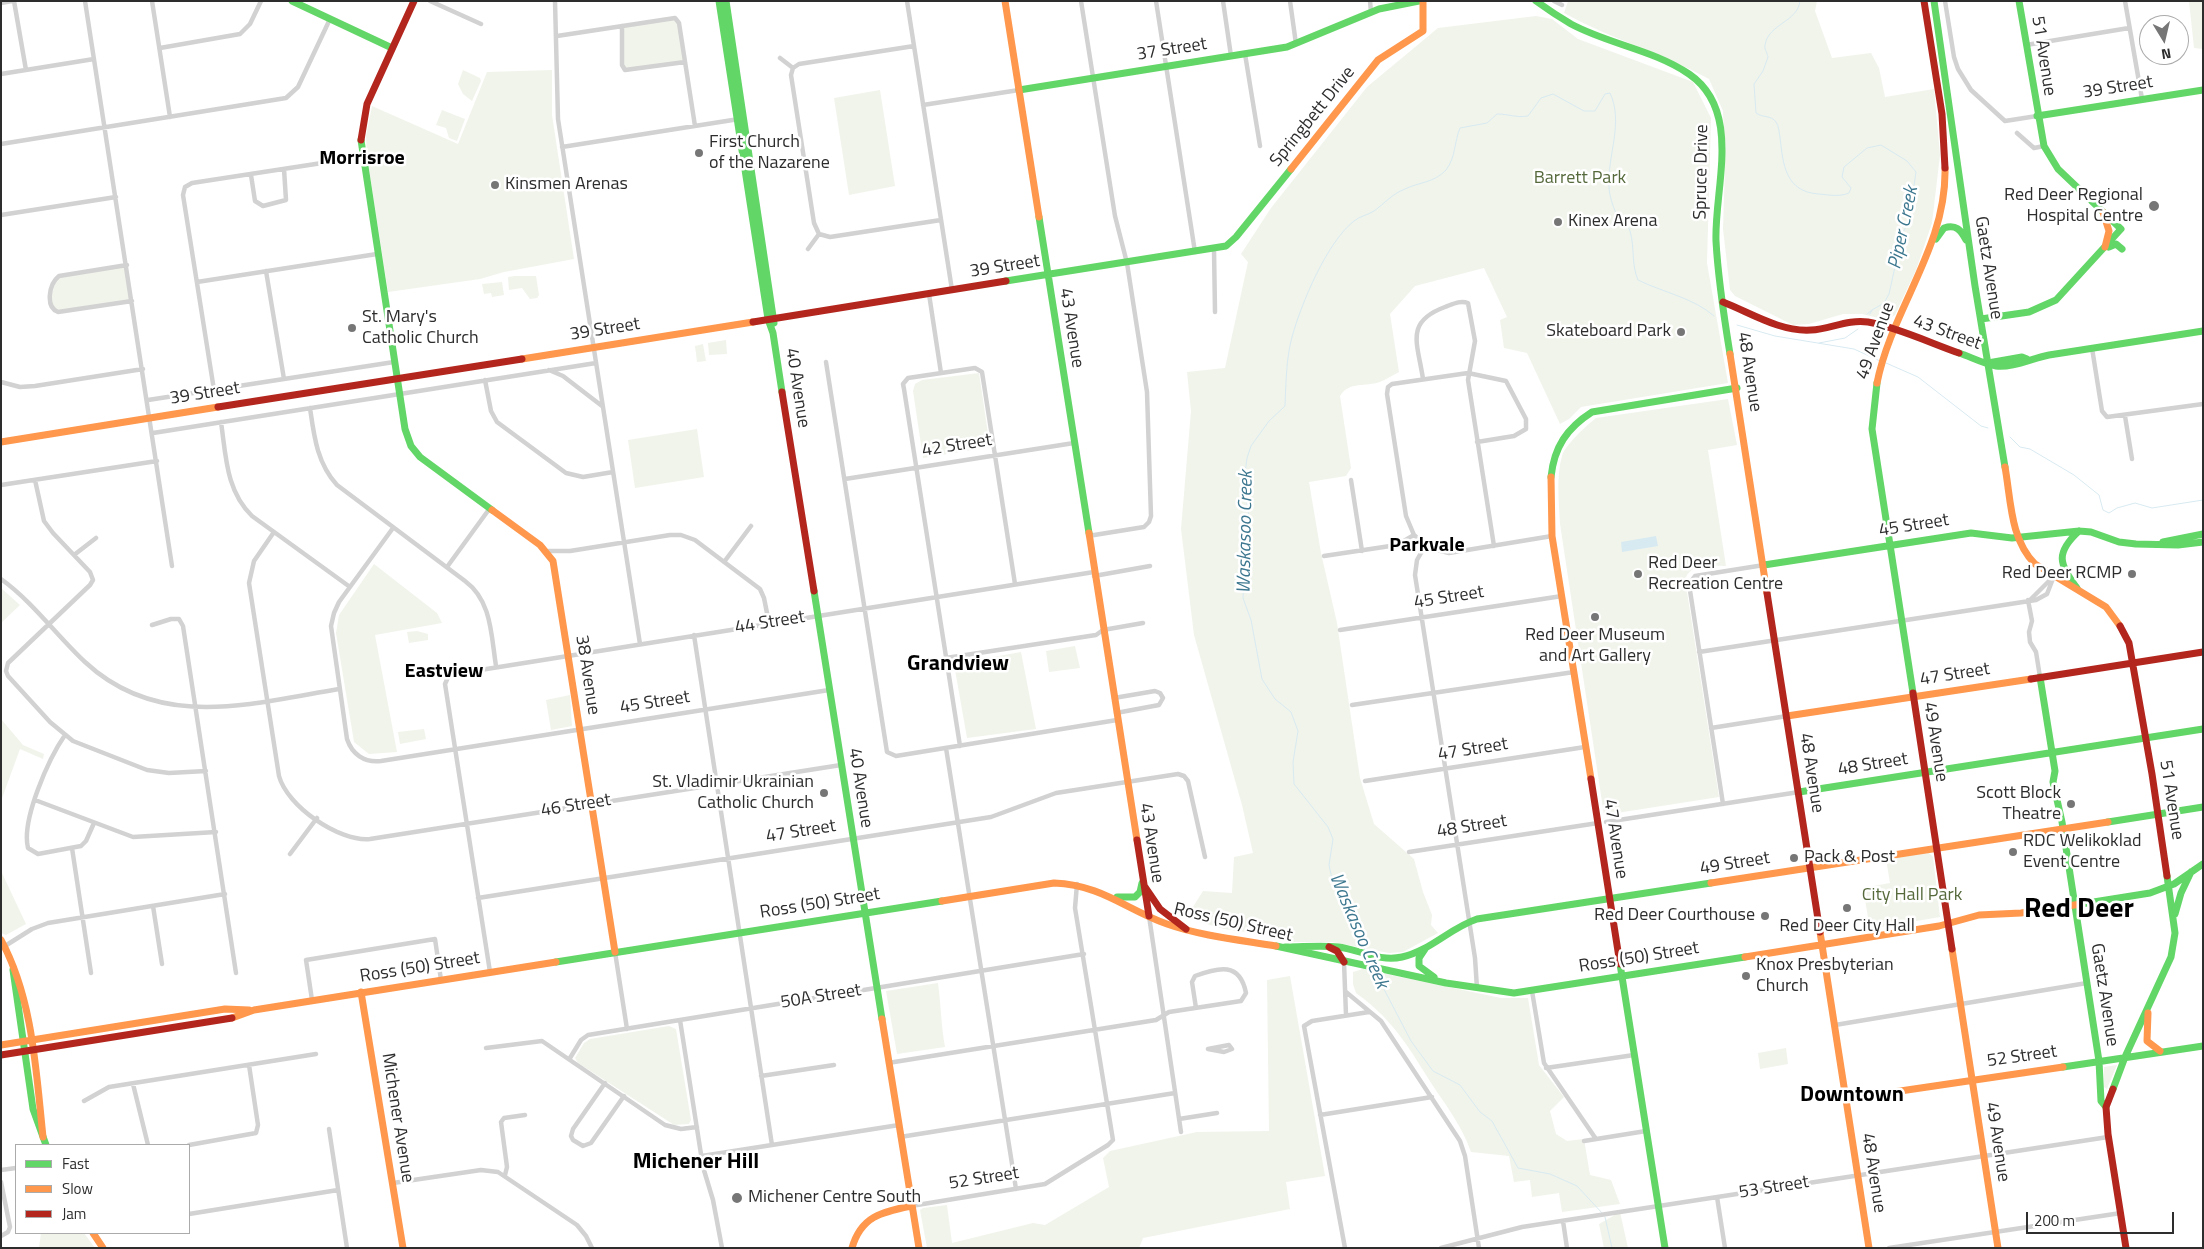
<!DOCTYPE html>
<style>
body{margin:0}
#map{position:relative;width:2204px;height:1249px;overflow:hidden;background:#fff;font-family:"Titillium Web",sans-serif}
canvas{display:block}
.frame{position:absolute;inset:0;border:2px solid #2d2d2d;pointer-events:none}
.legend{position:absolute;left:15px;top:1144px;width:175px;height:90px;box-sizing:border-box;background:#fff;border:1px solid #ababab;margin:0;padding:6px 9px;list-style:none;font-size:15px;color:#2d2d2d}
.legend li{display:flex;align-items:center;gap:10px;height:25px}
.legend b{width:25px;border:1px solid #ababab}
.north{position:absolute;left:2139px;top:15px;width:50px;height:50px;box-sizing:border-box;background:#fff;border:1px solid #ababab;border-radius:50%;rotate:171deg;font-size:14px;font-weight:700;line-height:20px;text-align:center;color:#2d2d2d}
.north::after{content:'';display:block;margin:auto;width:18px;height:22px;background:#767676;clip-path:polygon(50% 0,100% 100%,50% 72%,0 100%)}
.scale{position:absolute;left:2026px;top:1212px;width:148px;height:22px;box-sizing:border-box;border:2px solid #2d2d2d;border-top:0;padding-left:6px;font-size:15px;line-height:18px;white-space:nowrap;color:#2d2d2d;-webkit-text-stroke:4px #fff;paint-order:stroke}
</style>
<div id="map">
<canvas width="2204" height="1249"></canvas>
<div class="frame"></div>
<ul class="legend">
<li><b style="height:6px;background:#63d668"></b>Fast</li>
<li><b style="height:6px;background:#ff974d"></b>Slow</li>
<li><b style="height:6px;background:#b3261e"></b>Jam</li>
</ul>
<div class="north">N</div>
<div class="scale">200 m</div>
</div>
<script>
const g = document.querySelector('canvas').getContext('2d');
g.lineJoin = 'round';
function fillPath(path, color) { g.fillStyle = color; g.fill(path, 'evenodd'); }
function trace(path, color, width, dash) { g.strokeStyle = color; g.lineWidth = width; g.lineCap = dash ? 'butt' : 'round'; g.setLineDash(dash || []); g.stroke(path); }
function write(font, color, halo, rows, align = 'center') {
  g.font = font + ' "Titillium Web",sans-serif'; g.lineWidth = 5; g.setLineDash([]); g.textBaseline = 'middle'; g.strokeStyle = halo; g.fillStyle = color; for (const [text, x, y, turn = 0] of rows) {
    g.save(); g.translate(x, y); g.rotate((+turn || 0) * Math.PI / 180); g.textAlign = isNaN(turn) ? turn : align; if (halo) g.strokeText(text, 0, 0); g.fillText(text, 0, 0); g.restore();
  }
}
const green = new Path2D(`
 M1568 1H1817L1815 11 1832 58 1871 53 1879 68 1885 97 1934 89 1940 155 1932 223 1916 270 1895 315 1887 320 1862 314H1843L1809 324 1793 325 1735 296 1730 290 1723 229 1725 166 1723 111 1709 79C1662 53 1611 39 1564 13Z
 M2189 1H2203V49L2194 48Z
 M1536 16 1552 19 1578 39 1693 82 1711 118 1707 263 1728 383 1581 407 1569 419 1560 424 1527 353 1504 348 1500 320 1507 317 1484 268 1415 286 1390 314 1399 372C1393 375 1387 379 1380 382 1366 387 1349 381 1340 396L1351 468 1346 476 1309 482 1321 553 1337 623 1360 778 1374 824 1414 859 1423 892 1432 915 1431 925 1438 933 1403 952 1389 953 1332 942H1294L1273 936 1224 929 1186 918 1203 891 1232 893 1234 857 1253 853 1242 805 1194 635 1181 529 1191 411 1187 372 1225 368 1248 262 1241 254 1271 208 1367 87 1438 28Z
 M677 19 685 62 624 69 622 26Z
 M463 70 480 78 481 81 472 101 463 94 458 84Z
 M552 70V115L574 259 504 272 480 279 388 292 367 156 366 136 372 106 458 144 487 72Z
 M880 90 895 186 849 195 834 98Z
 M442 110 465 119 457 141 449 138 446 128 436 125Z
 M127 265 132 301 58 312 50 301 57 277Z
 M515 276H536L539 295 537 298 530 299 522 288 509 290 508 277Z
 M502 282 504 295 492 297 491 293 484 294 482 284Z
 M726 340 727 354 709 355 708 343Z
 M703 344 706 361 697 362 695 346Z
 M979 373 990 447 923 458 913 391 915 384 922 380Z
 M1728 399 1737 445 1708 450 1726 566C1711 566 1692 562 1685 579L1719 797 1604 815 1560 524C1559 502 1556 477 1562 456 1565 445 1587 425 1596 418Z
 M697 429 704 477 635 488 628 440Z
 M374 564 437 613 442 623 375 635 397 752 369 754 354 742 336 633 339 615Z
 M1 588 20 605 1 623Z
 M417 631 428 634V640L409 643 407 632Z
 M1075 646 1080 668 1049 672 1046 651Z
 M1021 652 1036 729 967 738 954 664Z
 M570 695 572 726 551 730 546 700Z
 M1 719 23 745 44 754 43 759 20 749 1 801Z
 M424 729 426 739 400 744 398 732Z
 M1928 852 1933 857 1940 917 1870 929 1863 888 1890 883 1886 859Z
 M1 871 26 924 6 935 1 933Z
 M1363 969 1501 998H1528L1539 1065 1564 1097 1550 1111 1556 1134 1567 1141 1584 1139 1590 1175 1611 1180 1620 1204 1562 1212 1559 1193 1532 1197 1530 1180 1514 1182 1509 1156 1471 1152C1462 1127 1450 1111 1435 1089 1410 1050 1395 1021 1356 993L1353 984V972Z
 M1290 976 1325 1176 1286 1182 1290 1209 1143 1238 1139 1248H927L920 1210 923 1208 947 1205 952 1243 1033 1223 1045 1225 1109 1187 1103 1158 1110 1151 1197 1132 1269 1131 1267 980Z
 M938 983C941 1005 941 1025 945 1047L897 1054 886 991Z
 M669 1026 676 1029 691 1120 689 1124 674 1125 668 1121 578 1063 575 1058 584 1043 590 1039Z
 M1786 1048 1788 1064 1760 1069 1758 1053Z
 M2117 1065 2108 1086 2107 1089 2104 1087V1067Z
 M1620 1212 1628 1248H1604L1599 1224Z
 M41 1233H84L95 1248H39Z`);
const water = new Path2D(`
 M1656 536 1658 546 1622 552 1621 542Z`);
const stream = new Path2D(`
 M1800 1C1798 22 1768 24 1765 45 1764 49 1767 52 1768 57L1763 71 1754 84 1756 113C1763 118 1771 115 1776 122 1779 126 1779 133 1780 137 1783 164 1785 192 1819 194 1829 195 1840 197 1849 193L1851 188 1842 177 1844 167 1867 148 1881 145 1907 161 1916 172 1909 220 1902 235 1889 294 1884 303 1872 310 1870 314
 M1867 314 1872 310
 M1737 325 1775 336 1854 349 1880 361
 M1819 343 1845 338 1858 329
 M1886 363 1918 377 1981 426 1988 428
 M2010 437 2020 447 2030 449 2074 475 2099 495 2103 510 2109 513 2117 508 2135 503 2152 508 2203 500
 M1365 950 1332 879 1329 865 1333 839 1328 827 1294 784 1293 762 1298 731 1291 712 1275 699 1262 679 1251 620 1243 598 1244 576 1250 549V525L1244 481 1247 458 1251 446 1269 421 1285 406C1286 384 1286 359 1292 337 1301 304 1327 242 1354 221 1360 216 1368 215 1374 211 1385 203 1392 194 1405 189 1419 182 1434 183 1446 170 1456 157 1454 142 1460 128L1487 123 1497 114C1509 114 1516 118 1528 116L1541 98 1553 94 1584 111H1595L1605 94 1610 93C1624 123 1607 156 1609 187 1609 194 1613 207 1616 213 1620 219 1628 224 1630 231 1635 248 1631 264 1638 280 1662 292 1694 298 1714 316
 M1374 970 1411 1041 1433 1071 1460 1085 1480 1112 1492 1121 1518 1168 1550 1174 1577 1186 1603 1214
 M1605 1217 1612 1248`);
const street = new Path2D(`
 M14 1 26 70
 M85 1 172 566
 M152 1 170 117
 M430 1 481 24
 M555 1 558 119 640 644
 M907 1 952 290
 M1081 1 1115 216 1127 263 1147 392 1151 516 1149 522 1144 527 1088 536
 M1156 1 1195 252
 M1223 1 1231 56
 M1290 1 1296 44
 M1370 1 1371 12
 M1554 1 1562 5
 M1945 1 1954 57 1958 69 1971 90 2005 121 2037 116
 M2125 1 2142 99
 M1 3 12 1
 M622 26V65L625 70 685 62
 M557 36 675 18 679 23 695 126
 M2026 45 2129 28
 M160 48 240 34 250 24 261 1
 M1245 54 1260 146
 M780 58 793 68
 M793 68 791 75 814 223 819 234
 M793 68 799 64 914 46
 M1 74 94 59
 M923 105 1019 90
 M2017 133 2034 148 2044 146
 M1 144 286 98 298 87 330 19
 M562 147 739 119
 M251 175 255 201 263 206 286 200 284 169
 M1 215 116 197
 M819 234 830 237 941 220
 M808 249 819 234
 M1214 249 1215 312
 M127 265 59 276C49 284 45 307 58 312L132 301
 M266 271 284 379
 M197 282 377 254
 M929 294 941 373
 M2092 348 2102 411 2107 417 2203 404
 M826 362 887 752 896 756 1117 720
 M549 370 563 376 602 406
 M1423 379C1418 344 1404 322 1445 307 1453 304 1460 300 1468 303L1475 341 1468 380 1494 546
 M485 380 491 411 497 422 566 473 583 477 613 472
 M1 382 20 387 35 386 143 369
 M214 390 183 195 185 187 192 183 361 157
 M148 400 394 362
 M310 408C314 436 317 463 337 485L465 581C492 601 491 635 496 666
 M2125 416 2132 459
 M221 422C226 456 226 491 252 516L350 587
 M153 433 596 363
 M845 479 1074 443
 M35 480 44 521 53 533 90 572 93 580 90 585 8 663 6 671 8 676 50 722 73 741 147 770 169 773 206 771
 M1351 480 1362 551
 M1 485 157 461
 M393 528 339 602 334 613 331 626 347 739C352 754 364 763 381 761L829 690
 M274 532 254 561 249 583 279 776C287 806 339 842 370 839L841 765
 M1414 535 1406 516 1387 394 1388 387 1392 384 1468 373 1506 381 1526 419V429L1514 436 1477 442
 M1425 546 1417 560 1415 575 1475 958 1477 988
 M548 551H570L670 535H681L695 540 760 589 764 598 769 623
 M74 555 96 538
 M1324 556 1397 545 1414 535 1429 548 1449 553 1552 536
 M724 562 751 526
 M447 567 490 508
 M1094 576 1150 566
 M1 579C33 602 57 636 85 662 159 731 250 704 339 689
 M2028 600 2032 621 2029 632 2030 642 2036 652 2040 677
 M2030 600 2052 578
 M152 625 171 619H179L183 626 236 973
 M1340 630 1562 596
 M694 635 772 1145
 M1699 652 2036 600 2047 594 2054 576
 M946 658 1096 635 1103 630 1143 623
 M1114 698 1155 691 1160 693 1163 698 1159 705 1116 713
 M1352 705 1574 672
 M1711 728 1787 716
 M65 735C49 758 21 820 28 848L38 854 81 846 86 841 94 823
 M960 746 904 389 903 384 908 378 975 368 982 372 1015 584
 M946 748 1016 1189
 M1365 781 1585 747
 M35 800 133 837 216 832
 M1723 804 1689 584 1695 576 1764 565
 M1606 822 1799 792
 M72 848 91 973
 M1409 852 1598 823
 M290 854 317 818
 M478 898 991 817 1056 793 1178 774 1184 776 1188 781 1205 857
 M153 906 162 964
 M1149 916 1181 1132
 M5 946 32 929 48 923 225 894
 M615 952 627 1029
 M1344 962 1346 1015
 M490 972 445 684 449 675 1094 572
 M1532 991 1544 1063 1596 1139
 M1346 992 1381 1021 1460 1141 1465 1156 1479 1248
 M312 1000 306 960 435 939 441 980
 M680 1020 703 1167 713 1200 722 1248
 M1835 1025 2087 983
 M1229 1045 1232 1049 1224 1052 1208 1049Z
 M486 1048 542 1041 665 1125 681 1129 697 1127
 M570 1058 581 1040 588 1035 1084 954
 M888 1063 1156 1020 1169 1012 1241 1001 1246 993C1240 962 1219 967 1195 976L1192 982 1196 1008
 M1546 1068 1634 1055
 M761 1076 834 1065
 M605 1083 573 1129 571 1136 573 1140 583 1146 591 1143 624 1096
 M133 1084 148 1145
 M84 1101 109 1087 316 1054
 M1320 1115 1432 1097
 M1179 1119 1217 1113
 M329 1129 347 1248
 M900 1137 1175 1093
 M1584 1141 1646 1131
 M189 1145 256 1133 258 1125 249 1065
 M702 1156 899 1125
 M1 1170 16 1168
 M505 1175 507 1167 501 1122 504 1118 525 1115
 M1 1182 10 1227 8 1232 1 1236
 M393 1183 481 1170 498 1172 577 1225 586 1236 592 1248
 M1717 1197 1725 1248
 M911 1206 1045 1184 1108 1145 1113 1140 1075 908 1077 884
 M189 1214 338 1190
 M1563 1221 1567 1248
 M1345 1248 1304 1026 1312 1021 1369 1012
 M1441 1248 1522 1227 2108 1137
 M1889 1248 2121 1213`);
const fast = new Path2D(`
 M292 1 392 48
 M719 1 768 319 773 333 782 392
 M726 1 774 323
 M1536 1C1547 9 1559 17 1571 24 1608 44 1654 50 1689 74 1743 111 1714 188 1716 241 1718 279 1724 317 1730 354
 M1934 1 1975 286 2005 467
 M1019 90 1287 47 1379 9 1419 1
 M2037 116 2203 90
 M361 140 405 429 411 446 420 457 492 510
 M1039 217 1089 533
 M1936 239 1944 228C1956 224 1961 230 1966 240
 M2109 247 2116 244 2122 249
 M1006 281 1226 246 1236 237 1291 169
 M1981 319 2029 312 2056 300 2121 229 2058 169 2044 146 2019 1
 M1959 353C1971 357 1984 364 1996 366 2012 368 2033 358 2049 355L2203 331
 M1988 363 2022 357 2027 359
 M1877 383 1872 429 1913 693
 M1551 477C1554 447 1567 428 1592 412L1737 388
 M2163 542 2203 534
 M1764 565 1971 533 2012 538 2079 531 2091 532 2119 542 2136 544 2178 545 2203 542
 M2077 588C2059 564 2055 553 2079 531
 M814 591 882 1019
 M2040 677 2055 771 2053 782 2062 822 2099 1061 2101 1101 2106 1107
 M1799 792 2203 729
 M2108 822 2203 807
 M1117 897H1135L1140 892 1142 883
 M2081 904 2150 893 2174 884 2203 864
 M2175 914 2181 893 2191 872
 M1276 946 1446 983 1514 993 1745 957
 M1285 947C1303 947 1321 945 1339 947 1360 950 1380 962 1402 957 1430 951 1450 928 1477 919L1711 883
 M1425 949 1419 958V966L1434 977
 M556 962 942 901
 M1620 964 1665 1248
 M13 970 33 1109 46 1145
 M2063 1067 2203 1046
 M2113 1089 2125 1057 2171 957 2175 933 2167 876`);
const slow = new Path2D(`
 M1005 1 1039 217
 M1291 169 1378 60 1423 31V1
 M2103 212 2109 231 2105 247
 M1730 354 1767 593
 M522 359 753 322
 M1877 383C1892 308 1947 247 1945 168
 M1 442 218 407
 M2005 467C2011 500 2010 539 2035 564L2106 607 2120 626
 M1551 477 1552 536 1591 779
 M492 510 540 545 553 561 615 952
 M1089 533 1137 840
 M1787 716 2031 679
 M1711 883 2108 822
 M942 901 1054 883C1102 885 1125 909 1167 924 1201 936 1240 940 1276 946
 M1820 932 1869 1248
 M1 940C33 999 36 1071 43 1137
 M1952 949 1998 1248
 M1745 957 1939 926 1979 915 2021 913 2081 904
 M361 992 403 1248
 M2148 1013 2147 1041 2160 1051
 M232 1018 254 1010 556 962
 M882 1019 919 1248
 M1 1045 225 1009 249 1010
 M1846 1099 2063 1067
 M93 1233 103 1248
 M852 1248C861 1216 882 1212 911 1206`);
const jam = new Path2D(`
 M1924 1 1942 114 1945 168
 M361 140 367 104 414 1
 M1723 302C1751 313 1780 332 1811 330 1830 329 1848 319 1868 322 1894 326 1933 344 1959 353
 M753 322 1006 281
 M782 392 814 591
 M218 407 522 359
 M1767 593 1820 932
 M2120 626 2129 643 2152 774 2167 876
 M2031 679 2203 652
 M1913 693 1952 949
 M1591 779 1620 964
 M1137 840 1149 916
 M1145 887 1160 909 1186 929
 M1329 947 1337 951 1344 962
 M1 1055 232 1018
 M2113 1089 2106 1107 2108 1134 2126 1248`);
const markers = [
 [699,153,5,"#767676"],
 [495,185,5,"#767676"],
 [2154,206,6,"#767676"],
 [1558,222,5,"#767676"],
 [352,328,5,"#767676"],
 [1681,332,5,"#767676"],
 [1638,574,5,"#767676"],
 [2132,574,5,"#767676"],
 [1595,617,5,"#767676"],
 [824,793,5,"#767676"],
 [2071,804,5,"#767676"],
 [2013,852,5,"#767676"],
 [1794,858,5,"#767676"],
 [1847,908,5,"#767676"],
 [1765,916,5,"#767676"],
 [1746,976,5,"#767676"],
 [737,1198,6,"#767676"]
];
const streetNames = [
 ["37 Street",1172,50,-9],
 ["51 Avenue",2043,56,81],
 ["39 Street",2118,88,-9],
 ["Springbett Drive",1313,117,-51],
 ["Spruce Drive",1702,172,-89],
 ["39 Street",1005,267,-9],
 ["Gaetz Avenue",1988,268,81],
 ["43 Avenue",1071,328,81],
 ["39 Street",605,330,-9],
 ["43 Street",1947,333,20],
 ["49 Avenue",1876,341,-70],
 ["48 Avenue",1749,372,81],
 ["40 Avenue",797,388,81],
 ["39 Street",205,394,-9],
 ["42 Street",957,446,-9],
 ["45 Street",1914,526,-9],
 ["45 Street",1449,598,-9],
 ["44 Street",770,623,-9],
 ["38 Avenue",587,675,81],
 ["47 Street",1955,675,-9],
 ["45 Street",655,703,-9],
 ["49 Avenue",1935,742,81],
 ["47 Street",1473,750,-9],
 ["48 Street",1873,765,-9],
 ["48 Avenue",1811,773,81],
 ["40 Avenue",860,788,81],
 ["51 Avenue",2171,800,81],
 ["46 Street",576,806,-9],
 ["48 Street",1472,827,-9],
 ["47 Street",801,832,-9],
 ["47 Avenue",1615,839,81],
 ["43 Avenue",1151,843,81],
 ["49 Street",1735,864,-9],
 ["Ross (50) Street",820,904,-9],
 ["Ross (50) Street",1233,923,13],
 ["Ross (50) Street",1639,958,-9],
 ["Ross (50) Street",420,968,-9],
 ["Gaetz Avenue",2104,995,81],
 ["50A Street",821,997,-9],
 ["52 Street",2022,1057,-8],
 ["Michener Avenue",397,1118,81],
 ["49 Avenue",1997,1142,81],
 ["48 Avenue",1873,1173,81],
 ["52 Street",984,1179,-9],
 ["53 Street",1774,1188,-9]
];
const poiNames = [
 ["First Church",709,143],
 ["of the Nazarene",709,164],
 ["Kinsmen Arenas",505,185],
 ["Red Deer Regional",2143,196,"right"],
 ["Hospital Centre",2143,217,"right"],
 ["Kinex Arena",1568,222],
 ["St. Mary's",362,318],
 ["Catholic Church",362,339],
 ["Skateboard Park",1671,332,"right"],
 ["Red Deer",1648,564],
 ["Recreation Centre",1648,585],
 ["Red Deer RCMP",2122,574,"right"],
 ["Red Deer Museum",1595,636,"center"],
 ["and Art Gallery",1595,657,"center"],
 ["St. Vladimir Ukrainian",814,783,"right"],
 ["Catholic Church",814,804,"right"],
 ["Scott Block",2061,794,"right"],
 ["Theatre",2061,815,"right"],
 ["RDC Welikoklad",2023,842],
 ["Event Centre",2023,863],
 ["Pack & Post",1804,858],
 ["Red Deer Courthouse",1755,916,"right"],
 ["Red Deer City Hall",1847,927,"center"],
 ["Knox Presbyterian",1756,966],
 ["Church",1756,987],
 ["Michener Centre South",748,1198]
];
const parkNames = [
 ["Barrett Park",1580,179],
 ["City Hall Park",1912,896]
];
const waterNames = [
 ["Piper Creek",1904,228,-78],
 ["Waskasoo Creek",1246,532,-89],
 ["Waskasoo Creek",1358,931,67]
];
const quarterNames = [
 ["Morrisroe",362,159],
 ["Parkvale",1427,546],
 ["Eastview",444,672]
];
const districtNames = [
 ["Grandview",958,665],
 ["Downtown",1852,1096],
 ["Michener Hill",696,1163]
];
const townNames = [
 ["Red Deer",2079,910]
];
fillPath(green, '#f1f4eb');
fillPath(water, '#d8eaf1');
trace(stream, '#d8eaf1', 1);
trace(street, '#d2d2d2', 4.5);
trace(fast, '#63d668', 7);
trace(slow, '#ff974d', 7);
trace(jam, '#b3261e', 7);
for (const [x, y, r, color] of markers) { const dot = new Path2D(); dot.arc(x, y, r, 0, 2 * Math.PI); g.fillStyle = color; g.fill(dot); trace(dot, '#fff', 2); }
write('18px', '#2d2d2d', '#fff', streetNames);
write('18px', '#2d2d2d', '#fff', poiNames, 'left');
write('18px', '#55693b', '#fff', parkNames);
write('italic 19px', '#3c778f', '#fff', waterNames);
write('bold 20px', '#000', '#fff', quarterNames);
write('bold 22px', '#000', '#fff', districtNames);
write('bold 28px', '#000', '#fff', townNames);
</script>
